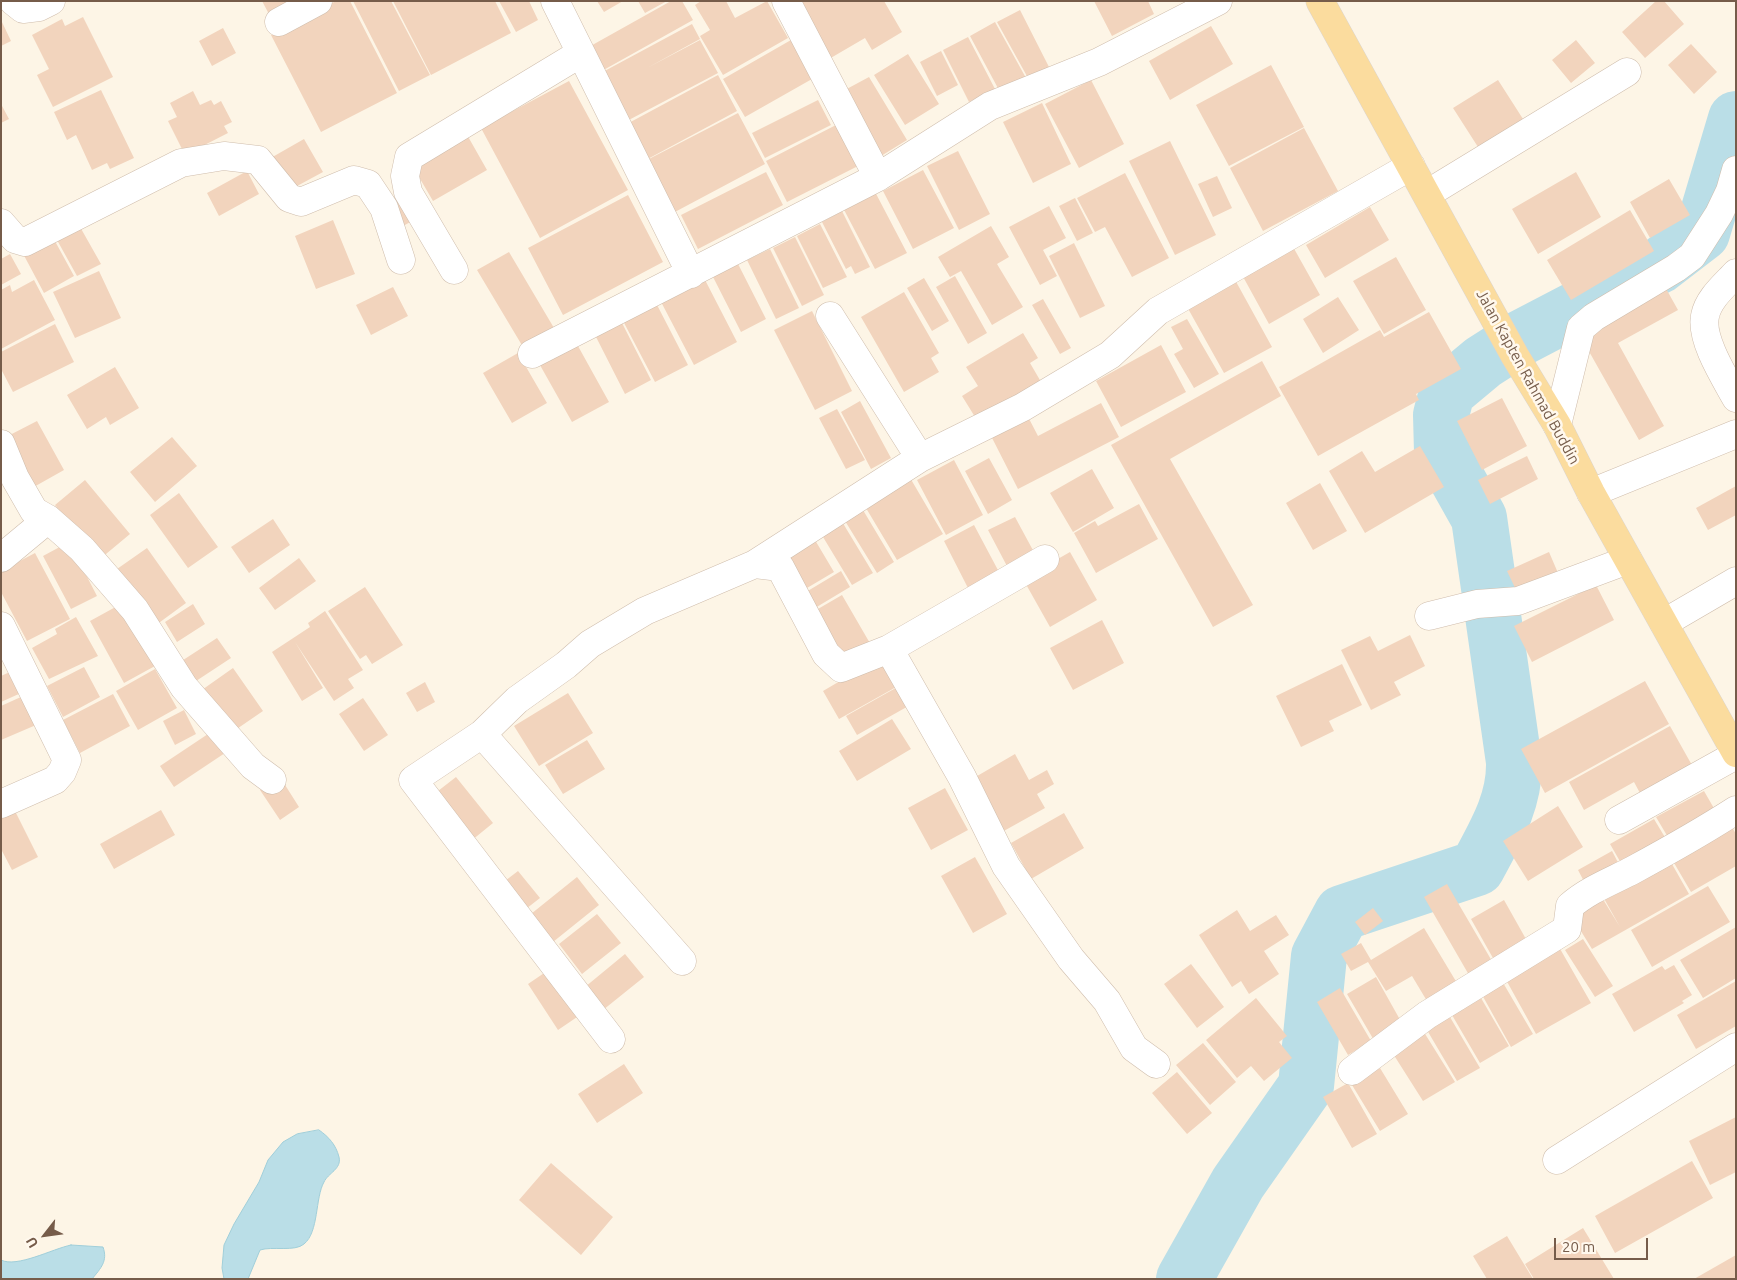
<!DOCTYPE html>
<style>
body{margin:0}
#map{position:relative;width:1737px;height:1280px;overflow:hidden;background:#fdf5e6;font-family:Ubuntu,sans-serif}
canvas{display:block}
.frame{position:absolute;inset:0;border:2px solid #765c4a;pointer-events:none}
.north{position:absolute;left:20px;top:1210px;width:50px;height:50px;-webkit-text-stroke:4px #fff8ed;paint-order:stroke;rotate:240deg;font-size:14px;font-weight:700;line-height:20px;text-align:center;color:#765c4a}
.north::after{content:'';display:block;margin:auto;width:18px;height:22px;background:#765c4a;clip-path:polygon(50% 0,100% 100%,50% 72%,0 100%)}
.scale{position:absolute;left:1554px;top:1238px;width:94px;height:22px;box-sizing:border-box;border:2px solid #765c4a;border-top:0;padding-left:6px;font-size:15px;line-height:18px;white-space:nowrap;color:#765c4a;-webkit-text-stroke:4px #fff8ed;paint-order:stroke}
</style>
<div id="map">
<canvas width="1737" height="1280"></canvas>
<div class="frame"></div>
<div class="north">U</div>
<div class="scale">20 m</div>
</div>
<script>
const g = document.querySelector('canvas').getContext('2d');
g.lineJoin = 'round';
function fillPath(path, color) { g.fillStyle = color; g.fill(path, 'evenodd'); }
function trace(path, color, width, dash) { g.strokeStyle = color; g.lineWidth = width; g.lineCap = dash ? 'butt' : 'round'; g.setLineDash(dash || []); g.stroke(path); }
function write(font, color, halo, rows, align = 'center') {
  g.font = font + ' Ubuntu,sans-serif'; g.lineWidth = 5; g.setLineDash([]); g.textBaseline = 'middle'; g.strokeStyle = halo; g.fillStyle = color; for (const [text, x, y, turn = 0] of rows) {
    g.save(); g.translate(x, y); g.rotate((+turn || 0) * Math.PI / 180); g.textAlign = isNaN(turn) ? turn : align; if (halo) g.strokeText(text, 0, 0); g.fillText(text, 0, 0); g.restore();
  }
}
const water = new Path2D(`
 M319 1130C329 1137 336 1145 339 1157 342 1169 328 1173 324 1182 315 1198 319 1232 304 1244 295 1252 272 1246 260 1250L248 1279H224L222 1268 224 1245 234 1224 259 1182 268 1160 283 1142 297 1134Z
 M71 1245 103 1247C108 1261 101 1268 92 1279H1V1260C17 1268 52 1249 71 1245Z`);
const river = new Path2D(`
 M1184 1279 1238 1183 1306 1086 1319 956 1342 913 1477 868C1495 834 1515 802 1514 762L1479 518 1442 452 1441 415 1447 392 1483 362 1519 339 1659 266 1702 233 1736 119`);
const building = new Path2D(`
 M262 1H297L270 16Z
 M336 1H350L397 93 321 132 271 35Z
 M353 1H391L430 75 399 91Z
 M393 1H495L511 33 431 75Z
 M499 1H529L538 20 516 32Z
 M597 1H623L604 12Z
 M638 1H667L645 13Z
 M671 1H682L693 20 600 72 587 48Z
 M701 1H726L735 18 767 1 788 38 723 75 700 36 710 30 695 5Z
 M796 1H884L902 32 872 50 865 38 829 59Z
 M1094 1H1148L1154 14 1112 36Z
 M1656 1H1664L1684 24 1645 58 1622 32Z
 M1020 10 1049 67 1028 78 997 22Z
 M83 17 113 77 53 107 37 75 49 69 32 35 62 19 65 26Z
 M1 20 11 41 1 46Z
 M995 22 1026 78 1000 92 970 36Z
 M692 24 700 39 647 68 700 40 718 73 625 122 599 74Z
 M1211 26 1233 64 1170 100 1149 61Z
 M223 28 236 53 212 66 199 41Z
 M968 37 995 89 969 102 943 50Z
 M791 40 812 79 745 117 723 79Z
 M1576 40 1595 63 1571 83 1552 60Z
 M1691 44 1717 72 1694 94 1668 65Z
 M941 51 958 85 937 96 920 62Z
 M908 54 939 104 905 125 874 75Z
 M1271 65 1304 127 1229 166 1196 105Z
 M718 75 737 111 644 161 625 125Z
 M869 77 907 140 881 156 843 91Z
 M1091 80 1124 144 1079 168 1045 104Z
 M1498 80 1523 119 1478 147 1453 108Z
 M569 81 628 190 540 238 481 128Z
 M101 90 134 158 110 169 107 163 92 170 76 135 67 140 54 112Z
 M193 91 200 105 211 100 214 105 221 101 232 122 224 126 228 133 185 155 168 121 177 117 170 103Z
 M818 100 831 125 765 158 752 133Z
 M1042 103 1071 164 1033 183 1003 122Z
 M1 104 9 119 1 123Z
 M738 113 765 164 673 213 645 161Z
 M836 125 858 166 787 202 766 161Z
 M1304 128 1338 191 1263 231 1230 168Z
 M466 133 487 170 433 201 412 165Z
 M304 139 323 172 286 192 269 159Z
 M1170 141 1216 235 1175 255 1129 161Z
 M958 151 990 214 959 230 927 166Z
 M923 170 954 228 913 249 883 191Z
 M247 171 259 194 219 216 207 193Z
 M766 172 783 205 698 249 681 215Z
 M1576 172 1601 217 1538 254 1512 209Z
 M1125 173 1169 258 1132 277 1105 227 1095 232 1077 198Z
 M1217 176 1232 208 1213 217 1198 184Z
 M1669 179 1690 215 1650 238 1630 202Z
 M873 188 907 253 875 269 841 204Z
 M628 195 663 262 563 315 528 248Z
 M402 197 414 220 403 226 390 203Z
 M1075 198 1093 233 1077 241 1059 206Z
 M1049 206 1066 238 1043 250 1057 276 1040 285 1009 227Z
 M1370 207 1389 240 1325 278 1306 245Z
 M1630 210 1654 251 1571 300 1547 260Z
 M842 211 870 267 855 274 851 266 846 269 822 222Z
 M75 218 101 264 77 276 52 231Z
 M333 220 355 274 316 289 295 236Z
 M820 224 847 277 823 288 797 236Z
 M991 226 1009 257 997 264 1023 307 992 325 961 271 950 277 938 257Z
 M50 232 74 276 44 293 20 248Z
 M795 237 824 295 802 306 773 248Z
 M1074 243 1105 306 1080 318 1049 256Z
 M1292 245 1320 295 1269 324 1241 273Z
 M770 249 799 308 776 319 747 260Z
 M509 252 554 328 523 347 477 270Z
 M10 254 21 274 1 285V259Z
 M1396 257 1426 310 1384 334 1353 281Z
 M736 260 766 319 741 332 711 273Z
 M99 271 121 318 75 338 53 292Z
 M703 276 737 342 694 365 659 298Z
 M955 276 987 333 968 344 936 287Z
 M924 278 949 321 932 331 907 288Z
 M1234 278 1272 347 1224 373 1186 305Z
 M34 280 55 320 1 349V290L10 285 12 292Z
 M1664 285 1678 310 1618 343 1664 426 1639 440 1582 339Z
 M393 287 408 316 371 335 356 305Z
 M904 292 939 353 931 358 939 372 904 392 861 317Z
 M1338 297 1359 330 1323 353 1303 319Z
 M1043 299 1071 348 1060 354 1032 305Z
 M655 301 688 365 655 382 622 319Z
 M812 311 852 391 815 410 774 330Z
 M1429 312 1461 369 1416 394 1419 400 1318 456 1279 387 1380 330 1384 337Z
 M620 319 651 380 625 394 594 333Z
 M1187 319 1219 374 1194 388 1174 354 1183 349 1171 327Z
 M55 324 74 362 13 392 1 369V352Z
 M1023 333 1038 358 1030 363 1044 387 980 425 962 396 978 386 966 367Z
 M573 337 609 402 572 422 536 358Z
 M1161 345 1186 392 1121 427 1096 381Z
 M518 353 547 403 512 423 483 373Z
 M1262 361 1281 396 1170 459 1253 605 1213 627 1111 445Z
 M115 367 139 408 110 425 106 417 87 429 67 395Z
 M1502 398 1527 446 1482 470 1457 421Z
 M860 401 891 458 871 469 841 412Z
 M1101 403 1119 437 1018 489 988 430 1025 411 1038 436Z
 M837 409 865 460 846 469 819 418Z
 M37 421 64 470 32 488 4 438Z
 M172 437 197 466 155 502 130 472Z
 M1420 446 1444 487 1365 533 1329 471 1362 451 1375 472Z
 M1527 456 1538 479 1490 504 1478 480Z
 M989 458 1012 500 988 514 965 471Z
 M954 460 983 515 946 535 917 480Z
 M1092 469 1114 508 1073 532 1050 493Z
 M909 476 943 534 897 560 863 503Z
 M85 480 130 534 100 559 55 505Z
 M1320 483 1347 531 1313 550 1286 503Z
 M1736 486V515L1708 530 1696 508Z
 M179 493 218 547 188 568 150 515Z
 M1139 504 1158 539 1096 573 1074 533 1095 521 1098 526Z
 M860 505 894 562 877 573 842 516Z
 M1015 517 1035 554 1008 568 988 530Z
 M273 519 290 545 249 573 231 547Z
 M841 520 873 573 852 585 820 532Z
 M974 525 999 572 968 588 944 541Z
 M812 535 834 572 807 588 785 552Z
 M69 542 97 596 71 609 43 556Z
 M147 548 186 603 156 625 117 569Z
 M1070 552 1097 600 1050 627 1023 579Z
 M1549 552 1558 573 1517 592 1507 571Z
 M35 553 70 619 27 641 1 592V571Z
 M299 558 316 581 275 610 259 588Z
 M841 571 850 587 810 611 801 595Z
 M1596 585 1614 620 1532 662 1514 626Z
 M365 587 403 645 372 664 366 655 360 659 328 611Z
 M842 595 871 645 840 663 811 613Z
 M121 604 155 666 124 683 90 621Z
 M193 604 205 624 177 642 165 622Z
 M325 611 363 670 348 679 354 688 334 701 295 642 323 688 302 701 272 652 310 627 308 623Z
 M76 617 98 656 49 679 32 648 57 634 55 629Z
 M1102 620 1124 663 1073 690 1050 648Z
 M1410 635 1425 666 1394 682 1401 695 1371 710 1341 650 1370 636 1378 651Z
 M217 638 231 658 190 685 177 664Z
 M881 657 898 686 839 719 823 691Z
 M1342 664 1362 705 1329 721 1334 731 1301 747 1276 696Z
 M84 667 100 697 63 717 47 686Z
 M233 668 263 711 228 735 199 692Z
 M155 669 177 708 138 730 116 691Z
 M12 671 21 693 1 702V676Z
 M1645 681 1669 724 1545 793 1521 749Z
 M425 682 435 702 417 712 406 693Z
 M901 685 912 704 857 735 846 716Z
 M568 693 593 733 539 766 514 726Z
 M113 694 130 726 80 753 63 720Z
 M23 696 36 725 1 740V706Z
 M363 698 388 735 364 751 339 714Z
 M184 710 196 734 175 745 163 721Z
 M892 719 911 749 857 781 839 751Z
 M1670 726 1693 767 1641 795 1634 782 1584 810 1569 782Z
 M211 732 225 753 174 787 160 766Z
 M587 740 605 769 563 794 545 765Z
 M1015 754 1029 780 1047 770 1054 784 1037 794 1045 808 1002 832 972 779Z
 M280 777 299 807 280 820 260 790Z
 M456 777 493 823 466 845 429 798Z
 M945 788 968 830 931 850 908 808Z
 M1704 791 1719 817 1672 844 1656 817Z
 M1558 806 1583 847 1528 881 1503 841Z
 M14 809 38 857 12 870 1 849V815Z
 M161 810 175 835 114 869 100 844Z
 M1064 813 1084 848 1031 879 1011 843Z
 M1654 819 1669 844 1625 870 1610 844Z
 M1729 822 1736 834V866L1691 892 1670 856Z
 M1612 851 1622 870 1588 889 1578 870Z
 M975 857 1007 914 973 933 941 876Z
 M1668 857 1689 894 1592 949 1571 915 1601 896 1620 927 1602 895Z
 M518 871 540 898 522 912 501 884Z
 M577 877 599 905 548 946 526 918Z
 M1447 884 1496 968 1473 982 1424 897Z
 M1708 886 1730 922 1652 967 1631 930Z
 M1504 900 1531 948 1498 967 1471 919Z
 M1373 908 1383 921 1365 935 1355 922Z
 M1237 910 1250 931 1276 915 1289 935 1264 951 1279 974 1249 994 1241 981 1232 987 1199 935Z
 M597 914 621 943 582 974 559 944Z
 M1736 927V978L1703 998 1680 960Z
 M1424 928 1460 988 1430 1006 1412 976 1386 991 1368 962 1351 971 1341 954 1361 943 1371 960Z
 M1583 939 1613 986 1595 997 1565 950Z
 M1559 947 1591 1003 1536 1034 1505 978Z
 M625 954 644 977 603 1010 585 987Z
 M1191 964 1224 1007 1197 1028 1164 984Z
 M1674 965 1692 995 1682 1001 1684 1003 1634 1032 1612 994 1662 966 1665 970Z
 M553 967 583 1013 558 1030 528 984Z
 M1376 977 1403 1025 1375 1042 1347 994Z
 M1502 981 1533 1034 1511 1047 1481 993Z
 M1736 981V1026L1696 1049 1677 1015Z
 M1340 988 1371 1041 1348 1055 1317 1002Z
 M1256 998 1287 1036 1279 1042 1292 1058 1264 1081 1251 1066 1237 1078 1206 1040Z
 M1481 998 1509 1046 1480 1063 1452 1015Z
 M1447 1012 1480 1068 1457 1081 1424 1025Z
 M1422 1029 1455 1082 1423 1101 1390 1049Z
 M1203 1043 1236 1082 1210 1105 1176 1065Z
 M624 1064 643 1093 597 1123 578 1094Z
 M1380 1068 1408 1114 1380 1131 1352 1085Z
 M1177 1072 1212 1113 1187 1134 1152 1093Z
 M1348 1083 1377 1134 1352 1148 1323 1097Z
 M1736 1117V1172L1710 1185 1689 1141Z
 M1692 1161 1713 1198 1615 1253 1595 1216Z
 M551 1163 613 1217 581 1255 519 1200Z
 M1583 1228 1614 1279H1534L1525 1264Z
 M1507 1236 1533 1279H1487L1473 1256Z
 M1736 1255V1279H1694Z`);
const minor = new Path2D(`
 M13 1 23 9 39 7 51 1
 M555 1 691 274
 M786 1 878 177
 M279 22 318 1
 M1427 194 1627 72
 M1 223 15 239 25 242 181 163 224 156 258 160 289 198 301 202 354 180 368 184 384 208 401 260
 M454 270 408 192 405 176 409 157 581 53
 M1736 273C1725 285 1708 299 1705 316 1700 339 1725 378 1736 398
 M830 316 920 458
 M532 354 878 177 990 106 1099 62 1218 1
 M1557 425 1581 328 1594 317 1676 268 1692 256 1719 214 1730 191 1736 170
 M1 444 15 478 34 511 48 519 82 549 135 610 184 687 253 766 272 780
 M1591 493 1736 434
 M1 558 48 519
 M755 564 780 567 826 654 841 668 889 649 962 777 1006 866 1071 959 1107 1001 1134 1048 1156 1064
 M1429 616 1477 604 1518 601 1628 560
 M1664 623 1736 581
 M1 626 67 760 62 772 55 780 1 804
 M889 649 1045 559
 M482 734 682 961
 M1619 820 1736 755
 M611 1039 413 780 482 734 517 700 566 665 590 644 645 611 755 564 920 458 1023 407 1110 355 1158 311 1411 166
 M1352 1071 1427 1015 1567 929 1570 906C1588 890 1612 881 1633 870 1668 851 1702 832 1736 810
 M1557 1160 1736 1047`);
const major = new Path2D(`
 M1320 1 1515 356 1557 425 1591 493 1736 753`);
const streetNames = [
 ["Jalan Kapten Rahmad Buddin",1528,377,61]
];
fillPath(water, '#badee7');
trace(water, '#a0ced9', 1);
trace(river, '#badee7', 56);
fillPath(building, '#f2d4bd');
trace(minor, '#cfbdac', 29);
trace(major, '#dbd5d0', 29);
trace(minor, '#fff', 28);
trace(major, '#fbdc9e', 28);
write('15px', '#765c4a', '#fff8ed', streetNames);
</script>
